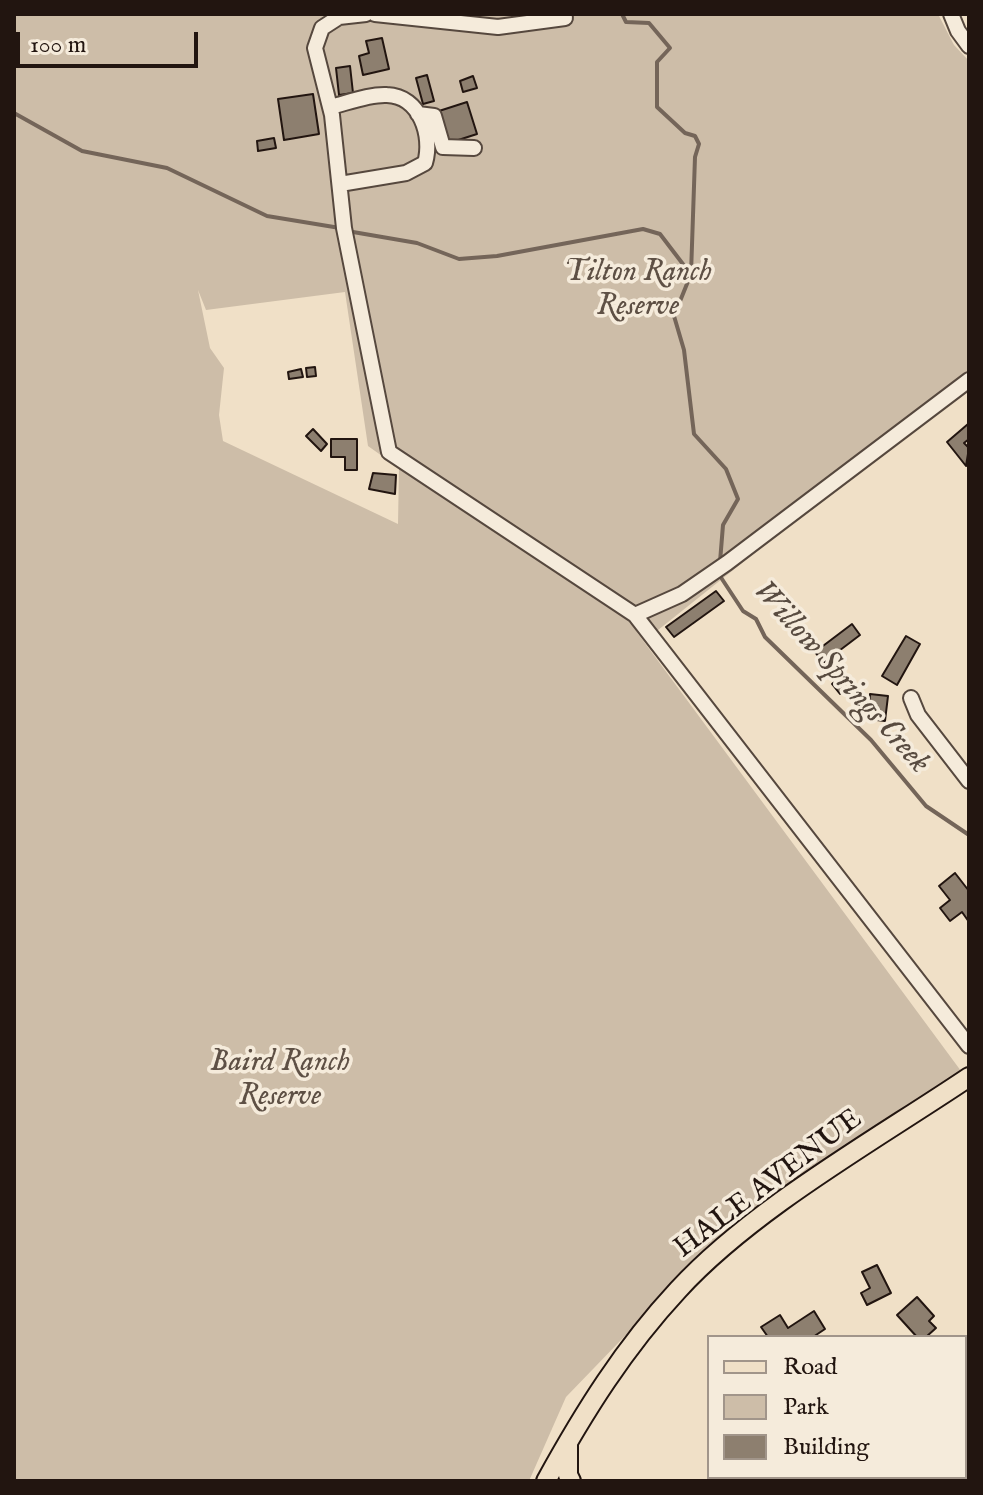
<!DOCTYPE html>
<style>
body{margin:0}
#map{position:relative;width:983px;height:1495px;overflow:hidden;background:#f0e0c7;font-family:"IM FELL English",serif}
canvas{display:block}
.frame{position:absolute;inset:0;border:16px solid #221510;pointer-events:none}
.legend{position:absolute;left:707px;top:1335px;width:260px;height:144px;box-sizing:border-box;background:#f5ebdb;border:2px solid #a1958a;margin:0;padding:10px 14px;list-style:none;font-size:24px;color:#221510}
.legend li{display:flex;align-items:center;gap:16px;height:40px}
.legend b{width:40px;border:2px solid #a1958a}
.scale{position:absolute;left:16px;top:32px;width:182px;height:36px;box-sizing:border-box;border:4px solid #221510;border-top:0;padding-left:10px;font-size:24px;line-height:28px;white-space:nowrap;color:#221510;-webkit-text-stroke:6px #f5ebdb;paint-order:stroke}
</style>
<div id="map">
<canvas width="983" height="1495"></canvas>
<div class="frame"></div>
<ul class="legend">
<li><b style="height:10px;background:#f0e0c7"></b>Road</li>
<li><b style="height:22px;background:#cdbda8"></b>Park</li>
<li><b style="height:22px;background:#8d7f6f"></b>Building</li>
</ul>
<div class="scale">100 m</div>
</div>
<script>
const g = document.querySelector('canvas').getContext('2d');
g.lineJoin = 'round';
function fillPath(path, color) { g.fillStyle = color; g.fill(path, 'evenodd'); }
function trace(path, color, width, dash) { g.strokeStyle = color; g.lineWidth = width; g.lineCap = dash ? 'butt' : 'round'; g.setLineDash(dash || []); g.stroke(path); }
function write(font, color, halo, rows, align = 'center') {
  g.font = font + ' "IM FELL English",serif'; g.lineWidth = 7; g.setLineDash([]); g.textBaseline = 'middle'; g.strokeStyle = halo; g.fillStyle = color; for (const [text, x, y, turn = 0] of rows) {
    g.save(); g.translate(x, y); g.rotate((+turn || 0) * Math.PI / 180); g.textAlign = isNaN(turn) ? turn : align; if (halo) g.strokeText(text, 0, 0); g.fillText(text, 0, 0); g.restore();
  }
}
const green = new Path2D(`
 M14 14H938L954 45 969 61V382L648 638 636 631 961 1071 734 1223 566 1397 529 1481H14ZM198 290 206 310 345 292 368 446 399 468 398 524 223 441 219 415 224 368 210 348Z
 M969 1445V1481H898L906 1477H965V1447Z`);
const stream = new Path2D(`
 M622 14 626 22 649 23 670 48 657 62V107L685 133 695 136 699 144 695 157 691 274 674 316 684 350 694 434 726 469 738 499 723 525 720 562
 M14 113 82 151 167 168 267 216 340 228
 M353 232 417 243 459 259 497 256 643 229 660 234 689 272
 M720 576 743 611 756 619 765 637 871 740 926 806 969 835
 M965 1453 969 1451
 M928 1481 932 1477`);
const building = new Path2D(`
 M382 38 389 69 363 75 359 56 369 53 366 41Z
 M350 66 353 93 339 95 336 68Z
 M427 75 434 101 423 104 416 78Z
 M473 76 477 88 463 92 460 81Z
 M313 94 319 134 284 140 278 99Z
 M467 102 477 134 449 143 439 111Z
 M274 138 276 148 258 151 257 141Z
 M315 367 316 376 307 377 306 368Z
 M301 369 303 377 289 379 288 372Z
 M968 424 969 439 964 443 969 448 966 466 947 442Z
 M313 429 327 444 321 451 306 436Z
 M331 439H357V470H345V457H331Z
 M373 473 396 475 395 494 369 489Z
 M716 591 724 601 674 637 666 627Z
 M852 624 860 635 823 663 815 652Z
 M906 636 920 644 897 685 882 676Z
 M841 676 849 687 840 694 832 684Z
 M870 694 888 696 885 721 868 719Z
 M955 873 969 891V922L962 912 950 921 940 908 950 900 939 886Z
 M877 1265 891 1293 867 1305 861 1293 870 1288 862 1272Z
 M917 1297 934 1316 929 1321 936 1328 926 1337H917L897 1315Z
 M814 1311 825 1329 813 1337H768L761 1327 780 1315 788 1328Z`);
const minor = new Path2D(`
 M366 14 339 17 322 28 315 48 332 115 344 228 389 452 635 615 969 1046
 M375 14 498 27 565 18
 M951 14 958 31 969 46
 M330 107C347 103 369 94 387 95 420 96 433 136 425 163L406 173 340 184
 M418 114 434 116 443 147 474 148
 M635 615 682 594 727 563 969 380
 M911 698 918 715 969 781`);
const major = new Path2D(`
 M568 1445V1475L571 1481
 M546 1481C584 1412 624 1348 678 1290 752 1209 877 1139 969 1077`);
const parkNames = [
 ["Tilton Ranch",638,274],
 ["Reserve",638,308],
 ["Baird Ranch",280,1064],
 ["Reserve",280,1098]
];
const streetNames = [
 ["HALE AVENUE",769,1185,-37]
];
const waterNames = [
 ["Willow Springs Creek",840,678,48]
];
fillPath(green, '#cdbda8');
trace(stream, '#746559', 4);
fillPath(building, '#8d7f6f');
trace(building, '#221510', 2);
trace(minor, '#56483e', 18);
trace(major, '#221510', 22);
trace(minor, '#f5ebdb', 14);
trace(major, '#f0e0c7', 18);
write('italic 30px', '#5e5045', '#f5ebdb', parkNames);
write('30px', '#221510', '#f5ebdb', streetNames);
write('italic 32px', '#584b40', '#f5ebdb', waterNames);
</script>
